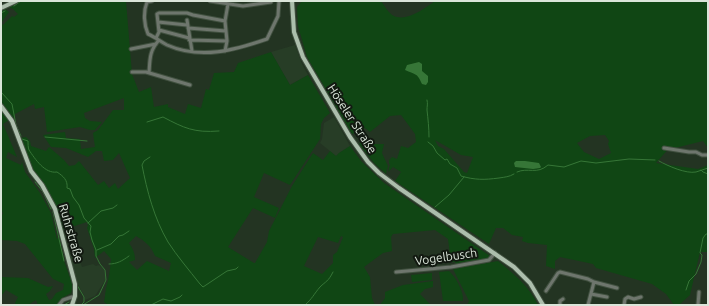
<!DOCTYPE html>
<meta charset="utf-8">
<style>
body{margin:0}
#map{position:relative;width:709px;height:306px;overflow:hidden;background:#233422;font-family:Ubuntu,sans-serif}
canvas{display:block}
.frame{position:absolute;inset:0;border:2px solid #dae5d9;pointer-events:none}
</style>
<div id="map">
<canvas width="709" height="306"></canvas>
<div class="frame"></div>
</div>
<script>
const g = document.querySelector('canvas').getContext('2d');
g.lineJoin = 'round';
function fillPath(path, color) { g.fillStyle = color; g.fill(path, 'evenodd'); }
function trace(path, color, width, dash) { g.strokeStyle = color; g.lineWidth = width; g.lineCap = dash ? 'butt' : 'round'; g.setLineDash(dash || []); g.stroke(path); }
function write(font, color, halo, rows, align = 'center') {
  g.font = font + ' Ubuntu,sans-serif'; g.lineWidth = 4; g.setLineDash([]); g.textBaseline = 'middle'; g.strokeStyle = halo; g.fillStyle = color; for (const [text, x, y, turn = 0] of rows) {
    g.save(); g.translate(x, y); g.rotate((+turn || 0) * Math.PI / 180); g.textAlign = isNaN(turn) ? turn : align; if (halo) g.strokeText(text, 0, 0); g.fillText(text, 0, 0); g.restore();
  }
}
const built = new Path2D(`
 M295 45 302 64 308 75 290 85 271 52Z
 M334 117 350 146 339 153 336 156 320 143 322 139 324 123Z
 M77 254 82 267 93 264 96 266 99 265 104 269 106 279 95 296 85 300V297L78 285 70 256Z`);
const green = new Path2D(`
 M18 1H126L132 74 139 92 151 87 154 107 168 104V107L185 114 188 104 201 108 206 89 209 90 214 73 234 72 238 63 271 52 290 85 308 75 330 113 324 118 321 124 320 139 290 185 264 173 254 197 279 208 275 218 253 208 228 247 254 263H255L267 242 269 231 292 186 313 153 323 160 330 151 336 156 339 153 350 146 361 161 384 183 490 256 489 259 457 265 455 262H451L448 239 435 230 393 234 391 237 392 251 383 253 364 267 370 277 372 298 375 305H108L104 302C105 298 105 293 106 289 109 277 110 271 111 259L104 251 95 258 94 249 87 228 88 225 87 222 62 230 57 211 30 166 20 138 26 137 30 141 31 146 46 151 49 147 64 160 69 166 75 165 79 161 87 171 98 185 104 181 109 188 115 183 118 189 130 178 119 153 113 160 104 161 102 151H96L88 157 66 148 51 147 43 135 65 132 66 138 80 139 81 149 95 147 93 133 98 130 113 110H124V98L84 113 85 118 90 121 102 122 95 130H90L80 127 47 132 44 107 35 109 34 104 15 114 13 119 7 109 1 104V10L4 8 9 12 1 23 3 25 12 16 14 17 18 14 13 9 7 6ZM136 236C145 241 151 246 155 256L171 263 169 271 147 261 137 270 129 262 135 260C135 253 133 249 129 243ZM341 236 343 237 337 252 333 255V263L322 274 304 266 318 237 338 243Z
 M302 1H381C385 6 388 13 394 16 407 22 425 8 435 1H708V148L703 141 675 148 670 147 656 163 698 169 708 165V252H700L690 295 679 305H674L666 294 652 284 596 268 593 264 560 257 555 261V269L546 266 547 245 528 243 522 241 523 237 512 235 503 228H496L489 244 395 181 401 172 393 167 388 172 390 164H389V160L392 157 397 159 401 146 408 148 416 142 415 134 401 115 390 116 370 132 365 128 352 134 307 57 298 26 297 7ZM605 135 609 141 608 144 611 153 599 159 584 152 577 143 590 136ZM435 140 461 155 473 157 467 173 464 172 444 149 438 146Z
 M1 109 9 120 3 124 17 157 8 152 6 158 21 165 22 162 25 172 40 193 51 213 57 239 59 237 64 261 73 286 71 293 62 298 57 305H38L36 300 28 305H16L15 303 18 297 6 290 1 296V277L28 278 48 287 53 286 50 291 46 294 49 300 52 299 56 293 63 290 64 284 53 279 25 244 17 241 1 240V215L3 214 1 209Z
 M367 138 375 144H384L382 153 388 166 386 174 374 163 359 144Z
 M498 261C514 274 529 286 538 305H467L469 301 453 269Z
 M449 271C456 277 464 292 463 301H443L439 272Z
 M432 273V280L412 282 411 275Z
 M433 281V287L425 289 420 294 431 305H380L385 298V292L403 285Z`);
const water = new Path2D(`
 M419 62 422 64V71L428 76V82L426 85 422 84C417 72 415 75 405 70L407 65Z
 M516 161H525L539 163 541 167 540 168 533 169 515 167 514 163Z`);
const stream = new Path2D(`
 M14 6 21 1
 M1 13 5 11
 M1 92 12 104 16 125 21 136
 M427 100C428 104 427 106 427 110 428 119 429 128 429 137
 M147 122 163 117C184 128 194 133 219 131
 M45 137 87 141
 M22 139 28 141C28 143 28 148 29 150 35 159 45 174 57 172 63 176 68 180 67 188L70 189 73 197 79 205 84 218 91 226 90 232 92 240 96 250V256L100 264 105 270 106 280 99 295 83 305
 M428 142 433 146 437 153 445 160 447 159 450 164 457 168 461 176C475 180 484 180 499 178 505 177 509 177 514 174
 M150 157 144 161 142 165C147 191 154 218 168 242 177 256 189 270 200 284L203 287 227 271 236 269 238 267
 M659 161C668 166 686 174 696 172 700 171 704 169 708 168
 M701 170 703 172 708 174V181
 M517 172C528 167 537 175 548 165L564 167 581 161 596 163 629 159 655 160
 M35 182 43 192 51 209
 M435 207 449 195 464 177
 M53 212 64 261
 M88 223 101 211 113 208 117 205
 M97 250 111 244 119 236 123 235 129 231
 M109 264C117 264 122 261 129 256
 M77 285 84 297V302L81 305
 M686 290 689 281 696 274 701 262 702 255 700 253 703 238 706 234H708
 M75 304 79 305
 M64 305 69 302
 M151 305 163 299 171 301 180 297 182 295
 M305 305C312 299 314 294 320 287 326 281 328 282 333 272`);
const minor = new Path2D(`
 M152 1 147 2C143 12 144 25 148 34 155 37 161 42 167 45 201 60 235 50 267 39L278 16 279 1
 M210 1 243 6 271 2
 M187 20 192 51
 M158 22 187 25
 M188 28 226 31
 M159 30 189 38
 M156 38 159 32 157 14 159 13H187L193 15 225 21
 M189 40 227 41
 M131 49 156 44
 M225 51 227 41 225 21 228 4
 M132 72H146L190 85
 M149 73C150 60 149 51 159 40
 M664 148 689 152H696L702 155H708
 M396 272 451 267 489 260 495 253
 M594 282 617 288
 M546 291 558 273 560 272 588 279 594 282 588 305
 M591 294 607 297
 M59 305 63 300 75 296
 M560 305V301L563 299
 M624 305 625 299 628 297 634 299 641 297
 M698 305 699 292`);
const major = new Path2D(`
 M292 1 294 32 303 57 350 137 368 162 379 173 399 188 514 267 530 283 543 305
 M1 8 16 1
 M1 106 12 121 31 171 42 185 55 209 75 284V296L72 305`);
const streetNames = [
 ["Höseler Straße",352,119,57],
 ["Ruhrstraße",71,233,74],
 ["Vogelbusch",446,257,-8]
];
fillPath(built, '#273d26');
fillPath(green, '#104614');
fillPath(water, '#367637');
trace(stream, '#367637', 1);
trace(minor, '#40503f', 5);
trace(major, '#40503f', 6);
trace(minor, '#6e766d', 3);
trace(major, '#acbeac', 4);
write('12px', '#dae5d9', '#121911', streetNames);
</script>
